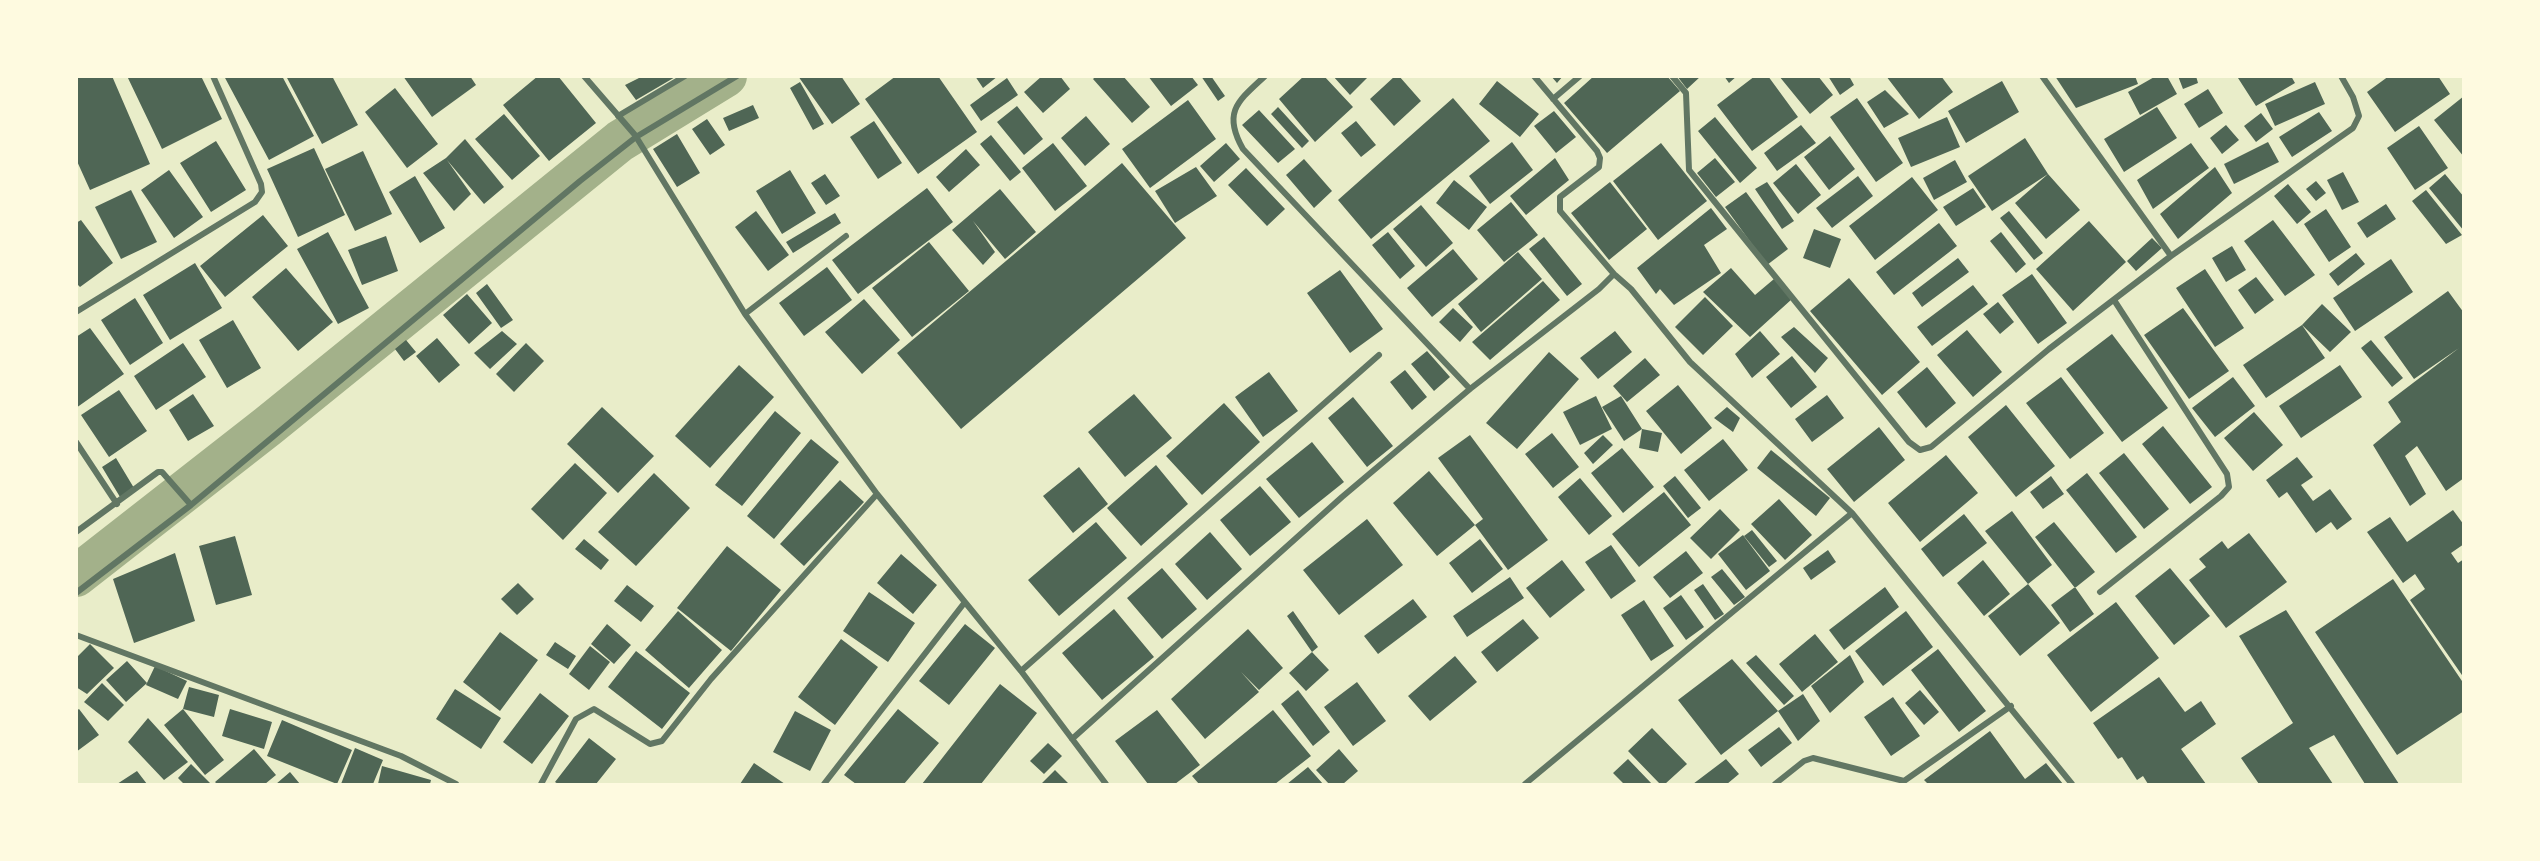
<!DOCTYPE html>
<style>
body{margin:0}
#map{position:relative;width:2540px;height:861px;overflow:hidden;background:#e9edc9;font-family:Quicksand,sans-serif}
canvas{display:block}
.frame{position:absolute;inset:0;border:78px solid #fefae0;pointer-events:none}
</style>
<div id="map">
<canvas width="2540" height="861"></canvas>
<div class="frame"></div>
</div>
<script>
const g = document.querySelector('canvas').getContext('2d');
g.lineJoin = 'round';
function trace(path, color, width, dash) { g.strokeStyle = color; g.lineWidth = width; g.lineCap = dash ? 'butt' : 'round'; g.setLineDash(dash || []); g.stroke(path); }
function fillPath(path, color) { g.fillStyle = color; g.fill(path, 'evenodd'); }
const canal = new Path2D(`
 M76 576 268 426 620 141 726 76`);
const building = new Path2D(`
 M76 76H112L150 164 90 190 76 159Z
 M127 76H201L222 119 162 149Z
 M224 76H282L314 136 269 160Z
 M286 76H332L358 125 322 144Z
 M403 76H470L476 85 432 117Z
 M538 76H558L596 123 549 161 503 105Z
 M638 76H677L636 100 625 85 639 78Z
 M798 76H841L860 104 832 124Z
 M896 76H938L977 132 918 174 865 99Z
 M975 76H998L983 88Z
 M1042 76H1060L1070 89 1043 113 1024 92Z
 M1096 76H1123L1150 107 1132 123 1093 79Z
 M1148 76H1191L1198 85 1171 106Z
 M1201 76H1211L1225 96 1218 101Z
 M1304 76H1324L1353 107 1315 142 1279 99Z
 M1333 76H1369L1350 95Z
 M1395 76H1399L1421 101 1394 126 1370 99Z
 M1551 76H1563L1557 83Z
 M1594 76H1667L1680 91 1607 153 1564 103Z
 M1677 76H1701L1687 89Z
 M1724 76H1737L1729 83Z
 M1755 76H1768L1798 117 1752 151 1717 105Z
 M1779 76H1818L1833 95 1810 114Z
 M1828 76H1849L1854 85 1840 95Z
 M1886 76H1941L1953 92 1919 119Z
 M2055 76H2135L2138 84 2076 108Z
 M2156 76H2167L2177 94 2140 115 2128 92Z
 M2178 76H2196L2198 83 2183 89Z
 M2242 76H2291L2295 83 2256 106 2238 78Z
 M2389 76H2438L2450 94 2395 132 2367 92Z
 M1007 78 1018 95 981 121 970 105Z
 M1497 81 1539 114 1520 137 1479 104Z
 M2002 81 2019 112 1966 143 1948 111Z
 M800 82 824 124 813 130 790 88Z
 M2315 82 2325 104 2275 126 2265 104Z
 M395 88 438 144 407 168 365 112Z
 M2208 89 2223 113 2199 128 2184 104Z
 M1885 90 1909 114 1884 128 1867 102Z
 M2464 96V157L2434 120Z
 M1453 98 1490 141 1371 239 1338 200Z
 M1857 98 1903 163 1876 182 1830 117Z
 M1188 100 1216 139 1150 188 1122 149Z
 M753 105 759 118 729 131 723 118Z
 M1017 106 1043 139 1024 155 997 122Z
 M1278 107 1309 141 1302 148 1271 114Z
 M2157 107 2177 138 2124 172 2104 139Z
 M1259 110 1295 149 1278 163 1242 125Z
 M1554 111 1576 137 1556 153 1534 126Z
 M2319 112 2332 131 2292 157 2279 137Z
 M2261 113 2273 129 2256 142 2244 126Z
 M504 114 540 156 512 180 475 139Z
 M1086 116 1110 144 1085 166 1061 138Z
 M1715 117 1757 168 1740 183 1698 131Z
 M1947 117 1960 147 1911 167 1898 138Z
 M707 119 725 145 710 155 692 129Z
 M874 121 902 163 878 179 850 137Z
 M1356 121 1376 145 1361 157 1341 133Z
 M1801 125 1816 143 1777 171 1764 153Z
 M2226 125 2239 140 2222 154 2210 138Z
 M2419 126 2448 168 2415 190 2387 148Z
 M677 134 700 173 677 187 653 149Z
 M991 135 1021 172 1010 181 980 144Z
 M1830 136 1855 169 1829 190 1804 157Z
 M2025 138 2048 174 1992 211 1968 176Z
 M465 139 504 187 484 204 447 160 471 194 454 211 423 173 446 158Z
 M216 141 246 190 211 212 180 163Z
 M1512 142 1533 170 1490 204 1469 176Z
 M2268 142 2279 162 2234 184 2224 164Z
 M1053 143 1087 186 1055 211 1022 168Z
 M1226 143 1240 159 1214 182 1200 166Z
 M1661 143 1707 201 1658 240 1613 181Z
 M2191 143 2209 168 2153 209 2137 180Z
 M314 148 345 215 298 237 267 169Z
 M966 149 980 165 949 192 936 177Z
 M363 151 392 214 355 231 325 169Z
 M1555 158 1569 180 1526 215 1510 196Z
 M1715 158 1735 182 1716 197 1697 173Z
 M1304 159 1332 191 1314 208 1286 175Z
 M1955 160 1967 182 1934 200 1923 178Z
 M1122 163 1186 238 961 429 897 353Z
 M1796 164 1821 195 1798 214 1773 183Z
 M1196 167 1217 196 1175 223 1155 191Z
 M2215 167 2232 193 2178 239 2160 214Z
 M1246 168 1285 209 1267 226 1228 185Z
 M169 170 203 217 174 238 141 190Z
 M790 170 816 213 782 234 756 191Z
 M2343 172 2359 202 2342 210 2327 180Z
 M825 174 840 196 826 205 811 183Z
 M2048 174 2080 210 2046 239 2015 203Z
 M2445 174 2464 197V231L2429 188Z
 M415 176 445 228 420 243 389 192Z
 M1858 176 1873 196 1832 228 1816 208Z
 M1912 177 1938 210 1875 260 1849 226Z
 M1454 180 1487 207 1469 230 1436 203Z
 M2316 181 2326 193 2316 201 2306 189Z
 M1610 182 1647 229 1609 260 1571 213Z
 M1767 182 1794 221 1782 229 1755 189Z
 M2288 184 2311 212 2297 224 2274 196Z
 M927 188 953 222 858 294 832 260Z
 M1973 188 1986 207 1956 226 1943 207Z
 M1000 189 1036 232 1005 259 973 221 995 252 983 265 952 230Z
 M131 190 157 242 121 259 95 207Z
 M2426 190 2462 235 2446 244 2412 201Z
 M1746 192 1788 249 1767 265 1725 207Z
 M1511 202 1538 235 1504 262 1477 230Z
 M2386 204 2396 219 2367 238 2357 223Z
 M1421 205 1453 243 1426 267 1393 229Z
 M1711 208 1727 229 1704 245 1721 273 1674 305 1660 289 1656 294 1637 268Z
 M2326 209 2351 247 2329 262 2304 224Z
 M756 211 789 255 768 271 735 227Z
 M2009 211 2043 253 2034 260 2000 218Z
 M835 213 841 223 793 253 786 242Z
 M263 215 288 246 225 297 200 266Z
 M81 220 113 263 80 287 76 283V223Z
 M2273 220 2315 275 2285 296 2244 241Z
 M2089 221 2126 262 2073 311 2036 269Z
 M1939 223 1957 246 1894 295 1876 272Z
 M1814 229 1841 239 1830 268 1803 258Z
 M328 232 369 308 338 324 297 249Z
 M1388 232 1415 266 1400 279 1372 245Z
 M2001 232 2026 264 2016 273 1990 241Z
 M386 236 398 271 362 285 348 250Z
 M1544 237 1582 284 1567 296 1529 249Z
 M2152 238 2162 248 2136 271 2127 261Z
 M929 242 969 291 912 337 872 288Z
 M2232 246 2246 270 2226 282 2212 258Z
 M1453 249 1478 279 1432 317 1407 288Z
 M1518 252 1542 279 1481 332 1458 304Z
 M2356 253 2365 264 2338 286 2329 274Z
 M1958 258 1969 272 1922 307 1912 293Z
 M2391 259 2413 292 2355 331 2333 298Z
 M195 263 222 308 170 340 143 295Z
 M827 267 852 300 804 336 779 303Z
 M286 268 333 322 298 351 252 297Z
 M1731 268 1755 295 1774 279 1792 299 1750 337 1703 292Z
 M2205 269 2244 328 2215 347 2176 288Z
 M1340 270 1383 329 1350 353 1307 293Z
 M2032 274 2067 323 2038 344 2002 295Z
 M2256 277 2274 300 2255 314 2238 290Z
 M1849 278 1920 362 1882 395 1810 311Z
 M1543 281 1560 300 1490 360 1472 342Z
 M487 284 513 320 501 328 476 293Z
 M1973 285 1988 304 1932 346 1917 327Z
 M2448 291 2464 313V478L2446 491 2417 446 2405 456 2426 494 2410 506 2373 445 2401 422 2388 402 2459 348 2414 379 2384 337Z
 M467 294 492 323 469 344 443 315Z
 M1705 297 1733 326 1703 355 1675 327Z
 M135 298 163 343 130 365 101 320Z
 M864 299 900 340 862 374 825 332Z
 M1998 302 2014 322 2000 334 1983 314Z
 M2322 304 2351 332 2330 352 2302 325Z
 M1453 308 1473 327 1460 342 1439 322Z
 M2183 308 2229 371 2189 399 2144 335Z
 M233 320 261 368 227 388 199 340Z
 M2302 325 2325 358 2266 398 2243 365Z
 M1794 327 1828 358 1815 373 1781 337Z
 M90 328 124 374 76 408V337Z
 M1967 330 2002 372 1973 397 1937 355Z
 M502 331 517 344 490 369 474 353Z
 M1615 331 1632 352 1598 379 1580 358Z
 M1760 331 1780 354 1752 378 1735 354Z
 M2112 334 2168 408 2122 442 2066 369Z
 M437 338 460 365 439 383 416 356Z
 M406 340 416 352 404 361 395 349Z
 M2371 340 2403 378 2392 387 2361 348Z
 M183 343 206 377 156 410 134 376Z
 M526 343 544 361 514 392 496 374Z
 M1427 351 1450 377 1434 391 1411 364Z
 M1549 352 1579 379 1517 449 1486 423Z
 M1792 356 1817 387 1791 408 1766 377Z
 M1645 358 1660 375 1627 402 1613 386Z
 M739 365 774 397 710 468 675 436Z
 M2340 365 2362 397 2301 438 2279 406Z
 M1927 367 1956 403 1926 428 1897 392Z
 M1405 370 1427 397 1412 410 1390 382Z
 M1269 372 1298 411 1263 437 1235 397Z
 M2061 377 2104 433 2070 459 2026 403Z
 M2233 377 2255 406 2215 437 2192 408Z
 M1678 385 1712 428 1681 454 1646 411Z
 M119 390 147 431 109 457 81 415Z
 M193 394 214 426 188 441 169 410Z
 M1134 394 1172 438 1125 477 1088 432Z
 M1827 395 1844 418 1812 442 1795 419Z
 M1596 396 1612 429 1580 445 1563 412Z
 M1621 396 1642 429 1662 433 1658 452 1639 448 1642 429 1624 441 1602 407Z
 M1353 397 1393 446 1367 467 1328 418Z
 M1224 403 1260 442 1202 495 1166 456Z
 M2006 405 2055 466 2016 497 1968 437Z
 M602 407 654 456 618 493 567 444Z
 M1727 407 1740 418 1733 432 1714 418Z
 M775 411 801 433 742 506 715 485Z
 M2254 412 2283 445 2253 471 2224 438Z
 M2163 426 2212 487 2190 504 2142 444Z
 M1879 427 1905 460 1854 502 1827 469Z
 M1552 433 1579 467 1553 488 1525 454Z
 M1470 435 1548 540 1508 570 1475 525 1483 519 1438 458Z
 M1603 435 1613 445 1593 464 1584 453Z
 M811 439 839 462 774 539 747 516Z
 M1723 439 1748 470 1709 501 1684 470Z
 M1312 442 1344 482 1299 518 1266 479Z
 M1622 448 1654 487 1623 513 1591 473Z
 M1771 450 1830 498 1816 516 1757 468Z
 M2124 453 2169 509 2144 529 2099 473Z
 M1946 455 1978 493 1920 542 1888 503Z
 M2297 457 2313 477 2301 485 2313 501 2330 489 2352 519 2337 530 2331 522 2316 533 2287 492 2279 498 2266 480Z
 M116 458 134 488 120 497 102 467Z
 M575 463 607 493 563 540 531 509Z
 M1156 465 1188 504 1141 546 1107 508Z
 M1079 467 1108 504 1073 533 1043 496Z
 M1429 471 1475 525 1437 556 1393 503Z
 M654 473 690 508 636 566 598 532Z
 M2087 473 2137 537 2116 553 2066 490Z
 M1675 476 1701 508 1688 518 1663 486Z
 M2051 476 2064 494 2043 509 2030 492Z
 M1580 478 1612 516 1589 535 1558 497Z
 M840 480 864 502 804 566 780 544Z
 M1260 486 1291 522 1250 556 1220 520Z
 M1664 492 1691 525 1639 567 1612 534Z
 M1779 499 1812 535 1785 560 1751 524Z
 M1720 509 1740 530 1711 559 1690 538Z
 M2453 510 2464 525V544L2451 553 2458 563 2464 559V678L2410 600 2425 589 2415 574 2403 583 2367 532 2390 517 2407 542Z
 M2012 511 2052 565 2028 584 1985 531Z
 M1964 514 1987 543 1943 577 1921 549Z
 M1367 519 1403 565 1339 615 1303 570Z
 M1096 522 1127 558 1059 616 1028 580Z
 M2054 522 2095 572 2075 588 2035 537Z
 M1752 530 1777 561 1769 567 1744 536Z
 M1210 532 1242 569 1207 600 1175 564Z
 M2249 533 2287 582 2226 628 2189 580 2206 567 2199 559 2222 541 2228 549Z
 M1743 535 1770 571 1746 590 1718 554Z
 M235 536 252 595 216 605 199 546Z
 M584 539 609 560 601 570 575 549Z
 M1480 539 1503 569 1472 593 1449 563Z
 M1611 545 1636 581 1611 599 1585 562Z
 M727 546 781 590 731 651 677 608Z
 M1828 550 1836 562 1811 580 1803 568Z
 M1686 551 1703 573 1670 598 1653 577Z
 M175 553 195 621 134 643 113 579Z
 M901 554 937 585 913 614 877 583Z
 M1562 560 1585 590 1550 618 1526 588Z
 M1983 560 2010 594 1984 616 1957 583Z
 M1162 568 1197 609 1162 639 1127 598Z
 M2170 568 2210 616 2174 645 2135 596Z
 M1722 569 1745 597 1734 605 1711 577Z
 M1510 577 1524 598 1467 637 1453 616Z
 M2393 579 2464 684V711L2397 755 2315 632Z
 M518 583 534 599 517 615 501 599Z
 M1703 584 1724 614 1715 620 1694 590Z
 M2028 584 2060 623 2020 656 1988 616Z
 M627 585 654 606 641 622 614 601Z
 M1885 587 1899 607 1844 650 1829 630Z
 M2075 587 2094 614 2070 632 2051 605Z
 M869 592 915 623 888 662 843 631Z
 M1681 595 1704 627 1686 640 1663 608Z
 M1413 599 1427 617 1378 654 1364 636Z
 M1644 600 1674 646 1651 661 1621 615Z
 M2116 602 2159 658 2091 712 2047 655Z
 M1114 609 1154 657 1102 700 1062 653Z
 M2286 610 2399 784H2365L2334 735 2309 748 2333 784H2259L2241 758 2293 723 2239 636Z
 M678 611 722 650 689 688 645 650Z
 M1293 611 1318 647 1312 652 1329 670 1306 691 1289 673 1312 652 1287 616Z
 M1906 611 1933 647 1883 686 1855 651Z
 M1523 619 1539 638 1497 672 1481 652Z
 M607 624 631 645 614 664 591 644Z
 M965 624 995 648 949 705 919 681Z
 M1248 629 1283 668 1259 690 1241 672 1259 692 1205 739 1171 699Z
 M500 632 538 660 500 711 463 682Z
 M1815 634 1838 662 1802 692 1779 664Z
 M841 639 878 667 835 725 798 697Z
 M555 642 576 656 568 669 546 655Z
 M90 644 114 668 87 694 76 687V658Z
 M590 646 610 662 589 690 569 674Z
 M1938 649 1986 711 1959 732 1911 670Z
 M636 651 690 693 662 729 608 687Z
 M1756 655 1794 696 1784 705 1746 663Z
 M1850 655 1864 682 1830 713 1811 686Z
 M1455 656 1477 682 1430 721 1408 696Z
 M1732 659 1778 711 1721 755 1678 700Z
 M127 661 147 683 126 702 106 680Z
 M155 666 187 681 178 699 146 685Z
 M2159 677 2185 712 2201 701 2216 724 2181 749 2206 784H2148L2143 776 2137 780 2122 757 2118 759 2093 723Z
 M1357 682 1386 721 1353 746 1324 707Z
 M102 683 124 705 108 721 84 702Z
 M1000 684 1037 713 981 784H922Z
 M189 687 219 695 214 717 183 709Z
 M455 689 501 718 481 749 436 719Z
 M1298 690 1330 732 1313 746 1281 704Z
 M1920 690 1939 712 1924 725 1905 703Z
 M540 693 569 716 532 764 503 742Z
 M1803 694 1820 721 1798 741 1778 711Z
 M1893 697 1920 736 1891 756 1864 717Z
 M79 709 99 735 76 752V711Z
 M183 709 224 760 205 775 164 725Z
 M230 709 272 722 264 749 222 736Z
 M898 709 939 743 904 784H856L844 775Z
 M1157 710 1200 765 1175 784H1148L1115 741Z
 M1273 710 1311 756 1275 784H1199L1192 776Z
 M795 711 831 730 810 771 773 752Z
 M148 718 188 762 164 780 128 742Z
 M282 720 352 750 337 784 267 756Z
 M1779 727 1792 743 1761 767 1748 750Z
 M1652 728 1687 764 1665 784H1660L1628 751Z
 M1990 731 2025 779 2046 763 2063 784H1928L1924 780Z
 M589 738 616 759 596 784H558L555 782Z
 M1048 743 1062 756 1044 774 1030 761Z
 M355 748 383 760 373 784H341Z
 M254 749 276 775 265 784H217L215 782Z
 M1339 749 1358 771 1343 784H1329L1316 770Z
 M1628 759 1652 784H1624L1613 773Z
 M1726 759 1739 774 1727 784H1693Z
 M754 763 785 784H740Z
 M191 764 211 784H184L178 778Z
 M382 766 431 780 430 784H378Z
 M1308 767 1323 784H1287Z
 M1055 770 1069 784H1041Z
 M137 771 147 784H117Z
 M290 772 300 784H276Z`);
const minor = new Path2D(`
 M584 76 635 135 745 314 877 494 1021 671 1106 784
 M1265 76C1238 101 1222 112 1243 149L1470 389
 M1534 76 1597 151 1600 158 1599 167 1560 197V211L1614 274 1631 289 1690 362 1852 513 2072 784
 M1672 76 1686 93 1689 170 1909 442 1920 450 1931 447 2049 349 2171 256 2353 128 2359 116 2353 97 2341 76
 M2042 76 2171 256
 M1553 99 1580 76
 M618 116 685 76
 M76 312 255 202 262 192 261 184 213 76
 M745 314 846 236
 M76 442 117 504
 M76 532 158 472H162L191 505
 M2100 592 2221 496 2229 487 2227 474 2114 300
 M76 593 191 505 580 181 636 137 737 76
 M76 635 401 756 456 784
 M1021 671 1379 355
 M1072 739 1342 497 1470 389 1599 289 1614 274
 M541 784 576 719 594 709 650 744 662 741 711 679 877 494
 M824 784 965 602
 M1525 784 1852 513
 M1775 784 1804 761 1813 758 1904 781 2011 706`);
trace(canal, '#a3b18a', 42);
fillPath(building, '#4f6655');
trace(minor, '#617663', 6);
</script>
